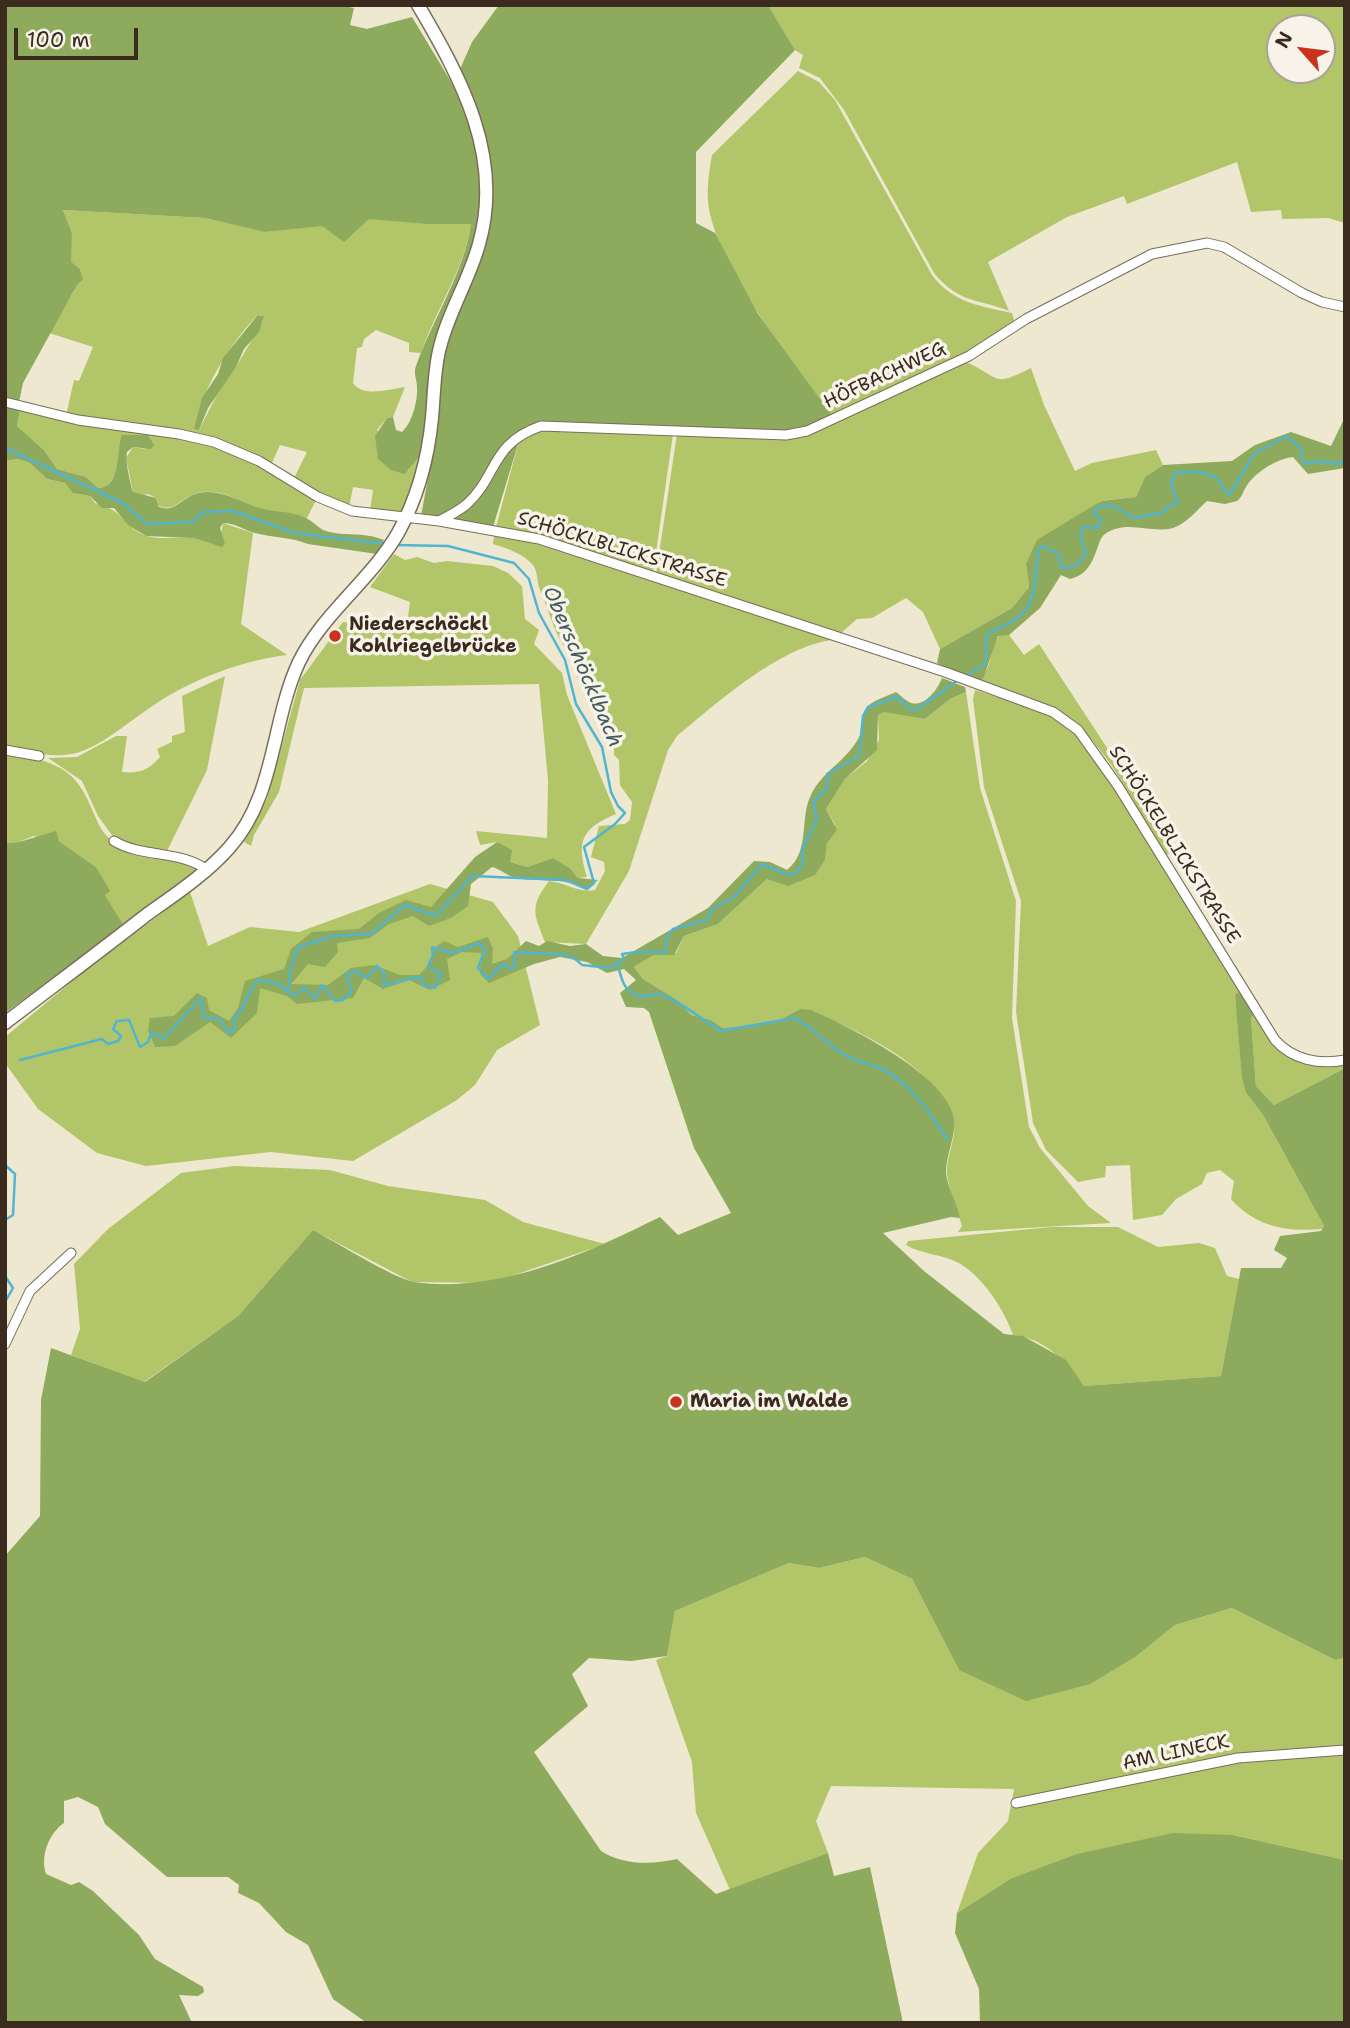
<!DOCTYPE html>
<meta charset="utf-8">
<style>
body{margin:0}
#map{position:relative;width:1350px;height:2028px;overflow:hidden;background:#ede8cf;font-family:"Shantell Sans",sans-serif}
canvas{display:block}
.frame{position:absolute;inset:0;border:7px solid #3b2a1e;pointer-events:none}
.north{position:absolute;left:1266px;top:14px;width:70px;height:70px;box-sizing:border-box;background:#f7f3e8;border:2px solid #aca397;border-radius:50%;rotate:298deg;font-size:19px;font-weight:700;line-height:28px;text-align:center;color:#3b2a1e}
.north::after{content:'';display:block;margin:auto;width:24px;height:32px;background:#c8321e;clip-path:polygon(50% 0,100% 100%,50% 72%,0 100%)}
.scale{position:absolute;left:14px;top:28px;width:124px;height:32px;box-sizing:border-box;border:4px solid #3b2a1e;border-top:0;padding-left:9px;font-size:21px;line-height:24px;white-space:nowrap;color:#3b2a1e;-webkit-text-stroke:5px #f7f3e8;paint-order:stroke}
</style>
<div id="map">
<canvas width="1350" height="2028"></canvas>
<div class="frame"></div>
<div class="north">N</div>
<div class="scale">100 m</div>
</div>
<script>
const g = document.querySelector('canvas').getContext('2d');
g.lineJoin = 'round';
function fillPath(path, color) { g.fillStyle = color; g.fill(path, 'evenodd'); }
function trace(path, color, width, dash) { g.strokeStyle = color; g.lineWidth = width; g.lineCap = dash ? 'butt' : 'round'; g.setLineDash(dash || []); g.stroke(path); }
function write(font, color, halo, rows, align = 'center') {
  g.font = font + ' "Shantell Sans",sans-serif'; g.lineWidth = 7; g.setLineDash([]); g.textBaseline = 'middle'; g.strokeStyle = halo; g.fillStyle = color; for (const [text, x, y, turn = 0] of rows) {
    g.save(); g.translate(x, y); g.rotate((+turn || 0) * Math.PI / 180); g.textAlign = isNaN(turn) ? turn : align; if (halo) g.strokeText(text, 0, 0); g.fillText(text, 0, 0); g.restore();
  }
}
const green = new Path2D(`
 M768 5H1345V223L1328 218 1282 219 1281 210 1251 212 1237 162 1127 204 1124 196 1067 217 988 262 1009 311C977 298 960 304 934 273L844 110 820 78 799 68 803 55 795 50ZM1280 28H1322V70H1280Z
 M798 71 819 82 835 100 932 275C953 303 980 306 1012 313L1015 323 957 358 833 417C794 363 721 275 709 209 706 192 709 171 712 155Z
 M63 210 205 218 264 232 369 218 425 224H471C464 270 436 309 421 353L409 352V343L376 330 364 339 362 347 357 348 353 383C363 398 390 389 405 387L393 417 387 418 377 430 408 471 416 459 420 460 417 479 403 511H370L373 490 353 487 349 508 293 480 307 452 280 445 271 465 237 448 66 416 74 380 79 381 93 347 49 333 74 291 79 268 70 262 72 233ZM257 316 263 321 236 367 223 383 199 430C193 400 234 338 257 316Z
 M966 362C1002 378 991 388 1031 368L1044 405 1075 471 1092 463 1156 450 1163 465 1145 477 1136 497 1100 501 1026 564 1029 587 1012 608 940 649 923 612 906 598 872 618 857 619 841 633 656 574 677 434 789 439 823 429Z
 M20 409 78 424 179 438 213 446 258 464 316 500 307 518C292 513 280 512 265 510 244 507 229 489 202 492 183 494 177 513 159 506L156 498 148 494 139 496 133 492 126 458 133 447 145 449 137 436 122 435C120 451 119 488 98 488L86 477 57 469 44 450 17 426Z
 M539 429 673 434 653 573 496 527 519 441Z
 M18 459 30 463 47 479 65 483 78 494 90 496 95 503C126 511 120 524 144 535 160 541 177 536 194 538 205 540 214 547 225 543L221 534 223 523 253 533 241 624 287 655C244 660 193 679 157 703 133 718 111 739 85 750 60 761 30 752 5 748V461Z
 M494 536 515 537 832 640C779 647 717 703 677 736L668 750 629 871 586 944 545 942C534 914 529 907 549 881 567 883 577 893 595 890L605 871 604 862 591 857 599 826 625 824 630 820 632 802 620 785 619 760 614 755V747L606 742 597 709 578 681 577 662C554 639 552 617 540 590 536 581 539 572 532 564 522 553 506 548 493 544Z
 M394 554 405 560 417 557 434 563 447 561 493 566 508 573 522 586 525 619 539 630 534 644 562 673 567 695 616 814C581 829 576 841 587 877L578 878 570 868 553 858 527 867 510 862 497 842 480 845 476 831 547 838 548 780 539 684 304 688 279 792 254 835 251 846 244 842 267 799 300 680 343 622 406 631 410 602 370 587Z
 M1001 633 1009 635 1024 655 1039 644 1174 850 1165 856C1136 808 1108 744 1061 712L976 682C996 666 987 650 1001 633Z
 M225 676 207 770 165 855 114 838 98 816 82 781 48 758 77 757 116 736H127L122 772C139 774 149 770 160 757L157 749 172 742V736L185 732 182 696Z
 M975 690 1052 715 1072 729 1100 765 1240 991 1235 996 1246 1093 1263 1115 1324 1226 1322 1229C1286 1232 1256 1227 1231 1199L1234 1181 1220 1170 1207 1173 1202 1184 1176 1199 1162 1215 1133 1220 1130 1165 1106 1166 1105 1177 1078 1182 1046 1150 1033 1123 1016 1012 1021 901 984 787 973 699Z
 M966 692 980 788 1016 901 1012 1018 1029 1127 1040 1148 1088 1206 1111 1223 958 1232 962 1226C958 1212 946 1182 947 1170 947 1156 955 1141 954 1128 946 1068 851 1025 800 1009L776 1022 723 1028 711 1020 691 1015 679 1001 643 979 634 967 654 955 676 953 684 936 718 924 767 879 825 860 827 843 835 825 826 809 845 779 867 761 879 740 878 715 884 711 925 719 950 699Z
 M5 752C48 761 73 763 91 807 96 818 100 831 110 839 124 851 177 858 198 867V871L124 927 105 895 96 867 59 841 33 836 19 842 5 843Z
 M430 884 493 902 518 936 540 1025 497 1050 475 1085 457 1100 353 1161 271 1152 146 1166 97 1153 38 1109 5 1063V1037L76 978 190 892 208 946 250 927 299 932Z
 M1254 1015C1276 1051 1300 1071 1345 1064V1068L1274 1105 1256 1086 1251 1018Z
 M234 1166 330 1170 388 1186 485 1200 523 1222 605 1244 491 1283 412 1282 313 1230 238 1316 144 1382 71 1355 80 1329 74 1264 108 1229 181 1173Z
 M1051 1227H1118L1158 1247 1199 1243 1215 1248 1227 1276 1239 1279 1221 1376 1084 1386C1068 1362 1044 1338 1013 1335 1005 1311 984 1279 962 1265 946 1254 922 1255 906 1245L908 1241Z
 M865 1557 912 1579 959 1670 1138 1655 1175 1625 1232 1608 1335 1660 1345 1658V1860L1233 1835 1010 1879 957 1913 978 1853 1008 1821 1014 1789 831 1786 816 1821 828 1853 730 1890 696 1813 692 1762 656 1660 667 1656 675 1611 789 1563 819 1568Z`);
const forest = new Path2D(`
 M5 5H339L354 8 350 25 367 29 412 17 453 85 472 42 499 5H768L795 50 696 152V223L715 233 758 314 833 417 787 432 539 421 519 441 493 527 421 516 431 462 417 459 405 474 391 470 378 459 375 436 387 418 393 417 396 430 402 432C412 423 418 401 417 387 417 379 413 373 416 366 433 318 464 273 471 224H425L369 219 344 242 322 226 264 232 205 218 63 210 72 233 71 262 79 268 83 279 77 285 23 383 19 402 5 399Z
 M257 316H264L259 332 244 349 236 367 208 408 199 430 194 429 202 398 218 374 223 358Z
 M5 405 20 409 17 426 44 450 57 469 86 477 98 488C122 487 116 450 122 435H148L154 445 151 449 133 447 127 452C125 461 130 482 133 492L156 498 159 507C179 514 182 492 207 492 228 492 243 504 263 509 276 512 289 511 304 517 312 520 319 529 326 531 346 537 361 531 384 540L377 554 308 544C291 537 273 538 255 533 244 530 235 523 223 523L220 528 225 543 222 547 194 538 146 536 128 525 114 508H102L90 496 73 493 65 483 47 479 30 463 18 459 5 461Z
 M1345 417V468L1308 474 1293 457C1276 459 1254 473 1246 487 1242 493 1243 496 1237 501L1225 504 1207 501C1197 510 1186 524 1173 528 1149 534 1128 519 1105 534 1095 540 1098 573 1070 579L1061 575 1040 608 1009 635 998 636 983 679 976 682 937 663 940 649 1012 608 1029 587 1026 564 1037 540 1101 501 1136 497 1145 477 1163 465 1232 461 1255 445 1291 432 1331 446Z
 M942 678 965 687 966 692 950 699 925 719 884 712 878 715 877 750 845 779 826 809 837 830 827 843 825 860 815 875 788 886 767 879 718 924 684 936 674 955H654L634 967 643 979 679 1001 691 1015 711 1020 723 1028 776 1022 800 1009 811 1010C849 1027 947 1074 954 1119 956 1137 946 1154 946 1172 947 1187 957 1203 960 1218L951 1217 883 1233 924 1271 1004 1334 1023 1336 1066 1360 1084 1386 1221 1376 1241 1268H1281L1287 1258 1274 1250 1280 1236 1321 1231 1324 1226 1263 1115 1246 1093 1242 1077 1235 995 1240 991 1254 1015 1251 1018 1256 1086 1274 1105 1345 1068V1658L1335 1660 1232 1608 1175 1625 1138 1655 1090 1684 1026 1701 959 1670 912 1579 865 1557 819 1568 789 1563 675 1611 667 1656 631 1661 589 1658 572 1674 588 1706 534 1752 601 1851C623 1865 651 1865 677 1859L716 1894 828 1853 834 1876 870 1867 903 2023H367L333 1999 308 1945 286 1932 259 1903 238 1893 239 1885 228 1877H167L105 1824 98 1807 78 1797 64 1801V1823C49 1833 40 1856 46 1874L71 1885 79 1882 93 1891 139 1935 155 1959 203 1987 204 1992 198 1996 179 1995 192 2023H5V1556L40 1516 41 1400 51 1348 145 1382 238 1316 313 1230C334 1241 395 1279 414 1282 499 1294 585 1254 660 1217L678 1235 731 1213 694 1148 649 1012 644 1008 626 1007 620 993 636 980 624 969 607 973 587 962 560 957 534 964 489 983 480 974 481 953 462 952 447 959 450 980 430 990 409 980 383 989 364 978 353 998 297 1004 287 996 260 988 257 1013 231 1038 210 1022 175 1046 155 1047 148 1030 150 1018 174 1016 197 993 207 998 209 1010 229 1021 238 1008 245 981 284 969 291 949 312 932 359 929 379 913 406 900 431 907 475 857 497 842 512 850 510 862 527 867 553 858 570 868 578 878 598 880 587 890C563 876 543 883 517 878 508 877 501 869 492 867L471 884 468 906 451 918 429 926 413 916 389 924 370 938 337 943 338 952 325 967 308 964 291 984 328 985 351 968 374 965 400 975H419L431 962 432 950 444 941 458 947 488 937 493 949 492 964 507 959 526 941 539 946 547 941 570 946 586 944 603 956 622 958 708 908 754 861 770 862 787 870C811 851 799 818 811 795 822 771 848 760 859 737 864 728 859 717 867 707 873 700 888 696 896 692 900 695 906 701 911 703 925 707 938 689 942 678Z
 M56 831 59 841 96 867 110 891 105 895 124 926 5 1013V843L19 842Z
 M1173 1833 1233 1835 1345 1860V2023H980L979 1989 955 1933 957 1913 1010 1879 1077 1854Z`);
const stream = new Path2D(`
 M5 448 123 503 147 524 193 522 203 512 233 511 295 533 387 544
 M963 677 985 665 987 634C1023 617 1033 613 1036 572 1036 564 1039 559 1038 550L1043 546 1059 554 1061 568 1075 566 1086 554 1080 534 1083 527 1098 528 1101 520 1094 513 1098 507 1113 506 1135 518 1164 512 1168 506 1178 503 1171 484 1175 473C1189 472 1209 470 1219 481 1224 487 1222 490 1230 494L1254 454 1286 436 1302 449 1301 456 1306 464 1317 461 1339 464 1345 458
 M618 966C621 976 623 989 634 994 644 1000 654 991 665 996 685 1005 703 1020 721 1031L794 1018C810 1026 823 1040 837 1050 849 1060 868 1063 882 1069 910 1082 931 1114 947 1139
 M288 992 296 996 304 987 315 999 322 985 335 1001 343 1000 352 991 346 974 356 971 367 978 377 966 384 973V985L417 977 422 978V985L435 988 441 974 428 966 433 955 432 947 453 953 479 943 485 949 478 968 488 979 503 964 509 968 515 967 514 952C535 955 568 948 582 965L609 968 624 959 622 954 644 951 665 953 667 937 673 929 707 920 712 909 734 897 762 864 785 874H795L803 863 802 850 817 819 813 802 828 787 827 774 859 756 863 716 868 707 897 697 909 708 916 710 958 680
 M288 992 290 972 298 947 333 936 371 934 405 905 436 916 472 876 566 880 587 889 594 883 584 847 615 824 625 813 618 806 611 792 602 747 576 704 565 660 539 613 529 579 514 563 448 546 394 545
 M20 1060 102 1039 108 1044 118 1041 121 1036 113 1029 117 1021 129 1020 140 1047 148 1042 151 1033 164 1038 201 998 204 1018 220 1019 228 1033 235 1030 234 1019C246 1006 246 995 258 980L279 984 288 992
 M5 1165 15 1174 13 1215 5 1220
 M5 1276 13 1288 5 1302`);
const street = new Path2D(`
 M5 402 78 420 179 434 214 442 259 461 318 497 352 511 439 521 539 539 945 672 1053 712 1078 730 1118 786 1275 1040C1293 1060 1319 1065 1345 1060
 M439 521C449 516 459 511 467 504 499 474 490 444 541 426L786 435 807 431 969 356 1026 319 1152 254 1207 243 1224 247 1302 293 1322 302 1345 307
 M5 750 39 756
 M114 841C142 858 181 850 207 870
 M5 1344 30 1291 71 1253
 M1016 1803 1238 1758 1345 1750`);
const secondary = new Path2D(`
 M5 1023C52 987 99 952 145 916 174 895 205 875 229 848 276 796 271 722 299 662 323 613 371 580 398 533 418 497 428 459 432 418 434 396 434 373 439 351 447 314 469 281 479 244 504 157 461 78 418 5`);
const markers = [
 [335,636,7,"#c8321e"],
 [676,1402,7,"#c8321e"]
];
const streetNames = [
 ["HÖFBACHWEG",885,376,-25],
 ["SCHÖCKLBLICKSTRASSE",622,550,17],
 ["SCHÖCKELBLICKSTRASSE",1174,845,58],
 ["AM LINECK",1176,1753,-12]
];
const poiNames = [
 ["Niederschöckl",349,625],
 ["Kohlriegelbrücke",349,647],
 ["Maria im Walde",690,1402]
];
const waterNames = [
 ["Oberschöcklbach",582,667,67]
];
fillPath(green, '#b3c569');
fillPath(forest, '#8eaa5d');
trace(stream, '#51b5d0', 2.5);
trace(street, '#796c5c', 11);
trace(secondary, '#796c5c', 15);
trace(street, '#fff', 9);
trace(secondary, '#fff', 12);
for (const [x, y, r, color] of markers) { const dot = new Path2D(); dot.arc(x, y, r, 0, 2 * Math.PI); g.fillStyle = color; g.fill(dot); trace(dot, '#f7f3e8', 2.5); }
write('19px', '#3b2a1e', '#f7f3e8', streetNames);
write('bold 19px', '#3b2a1e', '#f7f3e8', poiNames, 'left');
write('italic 21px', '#435b5c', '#f7f3e8', waterNames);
</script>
